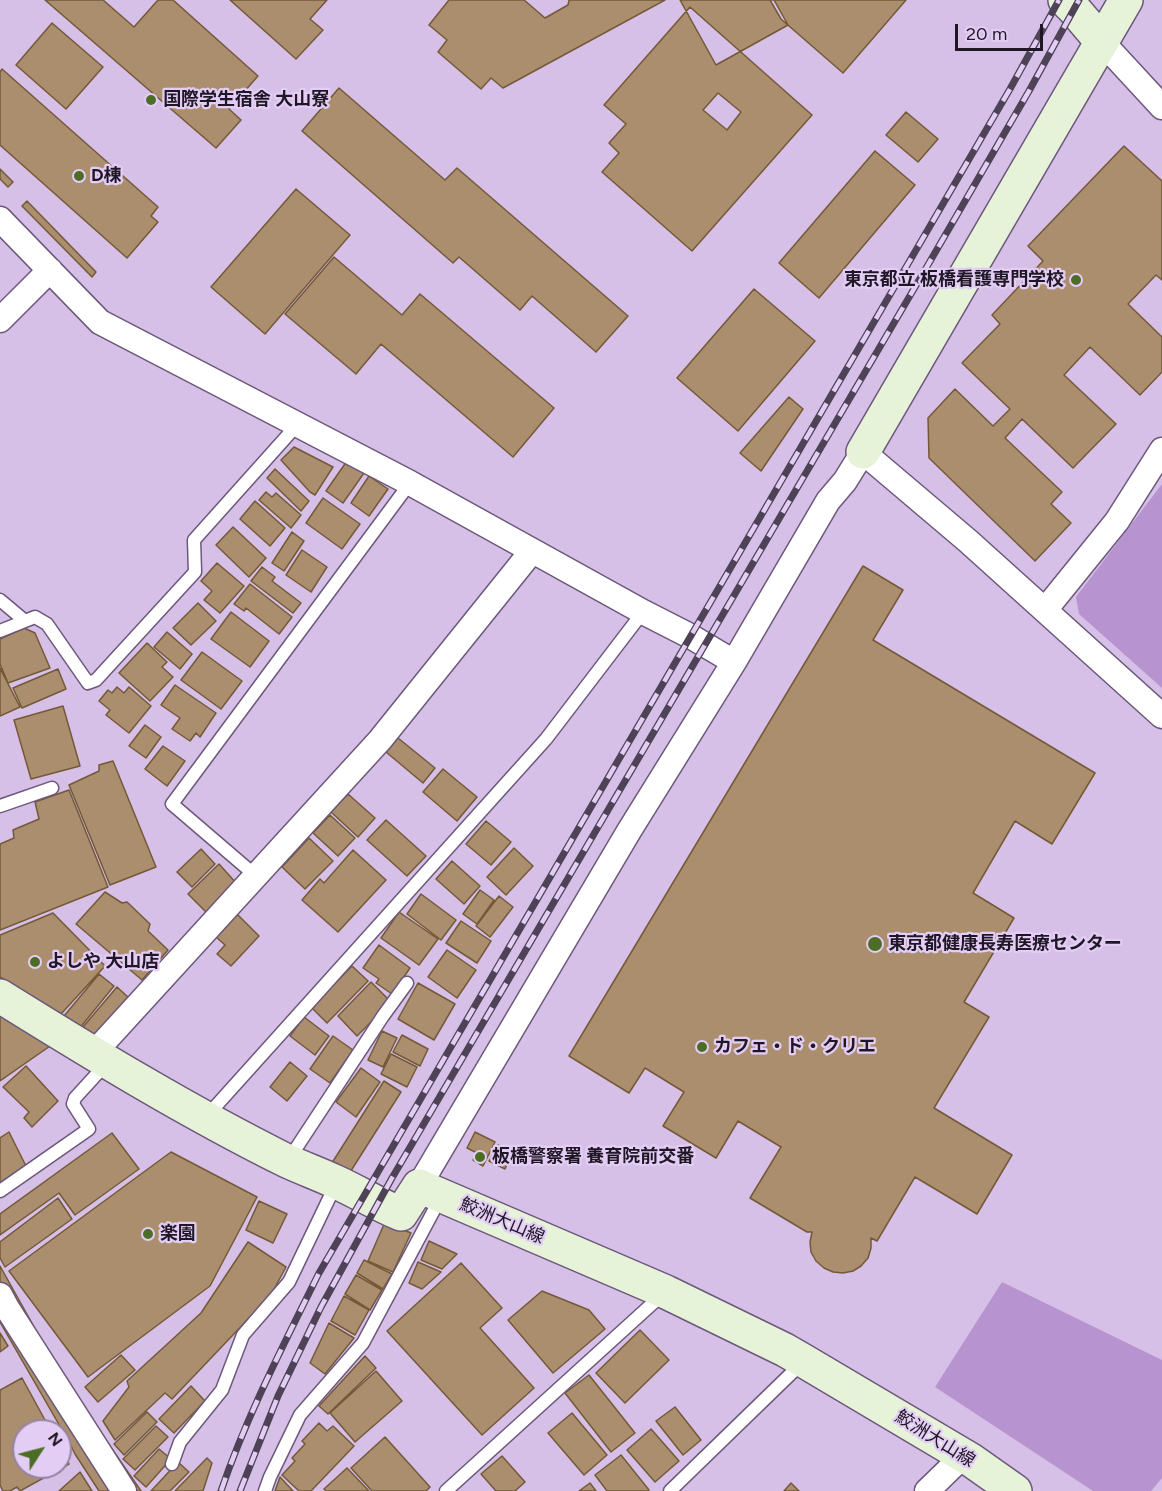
<!DOCTYPE html>
<meta charset="utf-8">
<style>
body{margin:0}
#map{position:relative;width:1162px;height:1491px;overflow:hidden;background:#d6c0e7;font-family:Figtree,sans-serif}
canvas{display:block}
.north{position:absolute;left:12px;top:1419px;width:60px;height:60px;box-sizing:border-box;background:#e3cdf4;border:2px solid #9584a1;border-radius:50%;rotate:54deg;font-size:16px;font-weight:700;line-height:24px;text-align:center;color:#1f1725}
.north::after{content:'';display:block;margin:auto;width:21px;height:27px;background:#4b6d25;clip-path:polygon(50% 0,100% 100%,50% 72%,0 100%)}
.scale{position:absolute;left:955px;top:24px;width:88px;height:27px;box-sizing:border-box;border:3px solid #1f1725;border-top:0;padding-left:8px;font-size:18px;line-height:21px;white-space:nowrap;color:#1f1725;-webkit-text-stroke:4px #e3cdf4;paint-order:stroke}
</style>
<div id="map">
<canvas width="1162" height="1491"></canvas>
<div class="north">N</div>
<div class="scale">20 m</div>
</div>
<script>
const g = document.querySelector('canvas').getContext('2d');
g.lineJoin = 'round';
function fillPath(path, color) { g.fillStyle = color; g.fill(path, 'evenodd'); }
function trace(path, color, width, dash) { g.strokeStyle = color; g.lineWidth = width; g.lineCap = dash ? 'butt' : 'round'; g.setLineDash(dash || []); g.stroke(path); }
function write(font, color, halo, rows, align = 'center') {
  g.font = font + ' Figtree,"Noto Sans JP",sans-serif'; g.lineWidth = 4.5; g.setLineDash([]); g.textBaseline = 'middle'; g.strokeStyle = halo; g.fillStyle = color; for (const [text, x, y, turn = 0] of rows) {
    g.save(); g.translate(x, y); g.rotate((+turn || 0) * Math.PI / 180); g.textAlign = isNaN(turn) ? turn : align; if (halo) g.strokeText(text, 0, 0); g.fillText(text, 0, 0); g.restore();
  }
}
const green = new Path2D(`
 M1162 484V688L1079 614 1076 597Z
 M1002 1282 1162 1360V1478L1151 1491H1093L935 1387Z`);
const building = new Path2D(`
 M45 0H103L134 27 158 0H173L258 76 229 109 241 120 216 148Z
 M230 0H327L310 19 323 30 296 59Z
 M449 0H524L545 18 568 5 569 0H665L503 88 491 78 481 89 438 52 447 40 429 25Z
 M680 0H774L788 25 716 65Z
 M770 0H906L843 73 781 19Z
 M690 7 812 115 692 251 602 172 619 153 609 143 626 124 604 105ZM718 93 741 112 727 130 703 110Z
 M52 23 103 67 66 109 16 65Z
 M2 69 158 207 151 216 158 222 127 258 0 145V72Z
 M339 88 445 180 457 168 628 316 596 352 532 296 520 310 459 257 453 263 302 131Z
 M906 112 938 139 918 162 886 135Z
 M1124 146 1162 181V280L1156 275 1128 304 1162 337V372L1140 395 1090 347 1064 375 1116 424 1073 468 1022 419 1005 438 1062 492 1051 504 1071 523 1035 561 929 458 928 418 955 389 993 426 1010 409 962 363 1000 324 992 315 1043 261 1028 246Z
 M875 151 915 185 819 298 779 263Z
 M0 169 13 182 8 187 0 179Z
 M296 189 350 235 265 334 211 287Z
 M27 201 96 272 92 277 22 206Z
 M334 257 402 315 420 294 554 408 513 457 381 344 356 374 285 314Z
 M754 289 815 341 738 431 677 378Z
 M789 397 803 409 761 471 740 453Z
 M294 447 333 467 315 495 310 492 281 460Z
 M347 461 364 473 343 503 326 491Z
 M275 469 309 501 301 511 267 478Z
 M369 476 388 489 369 516 351 503Z
 M266 492 272 497 276 493 301 515 291 528 259 500Z
 M323 498 360 524 342 549 306 523Z
 M255 501 285 528 270 546 240 519Z
 M233 527 266 558 249 577 216 545Z
 M292 532 304 541 284 571 272 563Z
 M302 550 327 567 311 592 286 575Z
 M217 563 244 586 220 613 204 600 212 591 201 581Z
 M863 566 903 590 873 640 1095 773 1052 844 1015 821 973 893 1014 918 964 1002 989 1017 934 1108 1012 1155 977 1214 915 1177 877 1241 871 1238V1248L868 1258 861 1266 853 1271 843 1273 833 1272 824 1268 816 1261 811 1252 810 1242 812 1232H807L750 1198 781 1147 738 1121 716 1158 663 1126 684 1092 645 1068 629 1093 569 1056Z
 M262 567 275 577 272 581 301 603 293 613 251 581Z
 M250 584 292 617 279 634 246 608 244 611 234 604Z
 M198 603 216 621 191 645 173 628Z
 M231 612 269 641 250 667 211 639Z
 M24 628 35 633 50 668 8 683 0 664V639Z
 M167 632 192 654 180 669 154 647Z
 M147 643 167 662 162 667 173 677 150 701 119 673Z
 M202 652 242 681 221 709 181 680Z
 M0 668 20 707 0 716Z
 M58 669 66 689 22 708 13 688Z
 M175 685 216 713 200 737 196 733 190 741 172 729 180 718 161 705Z
 M117 687 124 693 129 687 151 706 129 733 106 715 110 710 99 701 108 690 112 693Z
 M63 706 80 766 31 779 14 720Z
 M145 725 161 737 146 758 129 746Z
 M398 738 435 768 423 783 386 752Z
 M163 746 185 761 167 786 145 769Z
 M113 761 156 867 110 885 69 785 99 771V765Z
 M443 769 477 797 457 821 423 792Z
 M69 790 108 887 0 930V844L14 838 13 830 39 819 35 802Z
 M348 794 375 818 358 837 331 812Z
 M330 815 355 838 338 856 313 833Z
 M386 820 426 856 407 876 367 840Z
 M486 821 511 842 491 865 466 844Z
 M309 838 333 861 305 889 282 867Z
 M514 848 533 866 506 895 487 877Z
 M201 849 215 864 192 887 177 872Z
 M353 850 386 880 338 932 302 900 320 879 324 883Z
 M452 861 480 886 464 904 436 879Z
 M219 864 237 884 207 913 188 894Z
 M480 890 494 900 477 924 463 914Z
 M105 892 122 903 127 902 150 924 148 931 168 950 142 980 76 924Z
 M421 894 456 920 441 940 407 914Z
 M499 896 513 907 490 937 476 926Z
 M399 912 438 939 419 965 381 938Z
 M53 913 105 966 61 1014 0 977V935Z
 M237 914 259 936 231 966 217 954 225 945 216 937Z
 M461 921 491 941 477 963 446 943Z
 M379 945 410 968 392 994 376 983 379 979 363 968Z
 M447 950 476 970 457 998 428 977Z
 M352 966 368 981 327 1023 311 1007Z
 M99 974 114 986 79 1029 64 1016Z
 M371 982 391 1002 357 1036 338 1016Z
 M418 983 455 1004 434 1040 398 1019Z
 M117 987 128 997 94 1037 83 1027Z
 M0 1013 53 1044 0 1081Z
 M304 1017 329 1036 315 1055 290 1036Z
 M382 1031 397 1038 383 1067 368 1060Z
 M402 1035 428 1049 420 1066 393 1052Z
 M333 1036 353 1050 330 1083 310 1069Z
 M391 1054 417 1067 407 1087 381 1074Z
 M290 1062 307 1076 287 1101 270 1087Z
 M26 1066 58 1101 32 1127 24 1118 29 1112 3 1087Z
 M361 1068 380 1082 356 1117 336 1102Z
 M384 1081 401 1092 347 1177 330 1166Z
 M9 1132 27 1168 0 1188V1138Z
 M475 1132 495 1142 483 1166 473 1160 477 1153 467 1148Z
 M112 1133 139 1169 75 1215 59 1193 0 1235V1214Z
 M498 1145 513 1151 505 1169 489 1161Z
 M171 1152 257 1197 210 1286 88 1377 9 1271Z
 M58 1198 72 1219 5 1267 0 1258V1242Z
 M259 1201 287 1214 273 1243 246 1230Z
 M385 1222 411 1233 393 1272 368 1261Z
 M429 1241 457 1254 442 1269 421 1260Z
 M248 1242 286 1267 271 1295 172 1399 165 1393 115 1440 103 1421 129 1387 127 1381 201 1313Z
 M364 1260 392 1274 383 1289 357 1273Z
 M418 1262 441 1272 422 1289 409 1283Z
 M461 1263 502 1308 480 1328 534 1388 482 1435 387 1331Z
 M0 1266 61 1375 141 1491H99L75 1454 69 1442 0 1322Z
 M356 1275 382 1290 370 1310 345 1294Z
 M542 1291 589 1310 605 1329 553 1373 508 1320Z
 M344 1296 369 1310 355 1335 331 1321Z
 M329 1323 354 1338 325 1374 310 1363Z
 M640 1330 669 1360 625 1403 596 1373Z
 M0 1333 8 1346 0 1352Z
 M121 1355 135 1370 98 1402 85 1387Z
 M365 1356 376 1368 328 1414 319 1406Z
 M376 1371 402 1401 355 1442 330 1413Z
 M589 1375 635 1433 611 1452 565 1393Z
 M22 1378 51 1431H24V1467H60V1447L69 1464 20 1491 17 1487 10 1491H3L0 1485V1390Z
 M191 1386 205 1401 174 1433 159 1419Z
 M675 1407 701 1440 683 1455 656 1421Z
 M147 1412 157 1422 124 1455 114 1444Z
 M572 1413 607 1455 584 1475 548 1433Z
 M319 1423 327 1431 333 1426 354 1446 311 1491H299L282 1475 295 1461 292 1458 305 1444 302 1441Z
 M156 1426 168 1437 135 1470 123 1459Z
 M651 1429 679 1461 655 1482 627 1450Z
 M385 1437 430 1487 426 1491H372L351 1468Z
 M159 1449 171 1459 146 1487 134 1476Z
 M621 1455 649 1490 648 1491H607L595 1475Z
 M502 1456 525 1482 515 1491H496L481 1474Z
 M207 1458 212 1463 203 1491H175Z
 M178 1462 189 1472 170 1491H151Z
 M347 1468 369 1491H326L324 1489Z
 M80 1472 92 1491H59Z
 M280 1477 293 1491H275Z
 M590 1483 596 1491H579Z
 M791 1483 799 1491H784Z`);
const lane = new Path2D(`
 M0 600 25 621
 M0 631 35 617 47 624 88 683 96 680 195 572 194 540 297 425
 M0 806 52 788
 M256 876 172 804 410 483
 M206 1117 546 739 643 612
 M289 1159 383 1016 407 983
 M0 1191 89 1129 73 1104 75 1098 106 1064
 M172 1464 180 1442 222 1390 243 1335 289 1282 336 1184
 M265 1491 270 1477 300 1415 363 1343 441 1197
 M446 1491 663 1294
 M670 1491 803 1362`);
const street = new Path2D(`
 M1102 42 1162 107
 M0 219 100 322 410 483 643 612 690 636 734 662
 M0 320 50 270
 M1045 610 1117 521 1162 450
 M93 1054 380 740 532 551
 M419 1186 629 831 734 662 828 501 845 481 863 452 968 541 1162 716
 M0 1295 7 1308 124 1491
 M927 1491 963 1456`);
const secondary = new Path2D(`
 M1065 0 1074 9 1102 42
 M863 452 1126 0
 M0 996C93 1054 187 1111 285 1160 302 1168 319 1174 336 1182 358 1192 379 1205 401 1214L419 1186 666 1292 785 1350 804 1361 971 1460 1015 1491`);
const rail = new Path2D(`
 M221 1491C247 1415 284 1344 319 1273L1010 89 1059 0
 M240 1491 278 1396 321 1307 392 1178 918 282 1029 91 1079 0`);
const markers = [
 [151,100,6,"#4b6d25"],
 [79,176,6,"#4b6d25"],
 [1076,280,6,"#4b6d25"],
 [875,944,8,"#4b6d25"],
 [35,962,6,"#4b6d25"],
 [702,1047,6,"#4b6d25"],
 [480,1157,6,"#4b6d25"],
 [148,1234,6,"#4b6d25"]
];
const poiNames = [
 ["国際学生宿舎 大山寮",163,100],
 ["D棟",91,176],
 ["東京都立 板橋看護専門学校",1064,280,"right"],
 ["東京都健康長寿医療センター",888,944],
 ["よしや 大山店",47,962],
 ["カフェ・ド・クリエ",714,1047],
 ["板橋警察署 養育院前交番",492,1157],
 ["楽園",160,1234]
];
const streetNames = [
 ["鮫洲大山線",502,1221,23],
 ["鮫洲大山線",935,1439,32]
];
fillPath(green, '#b794cf');
fillPath(building, '#ab8e6d');
trace(building, '#745939', 1.5);
trace(lane, '#6c587a', 15);
trace(street, '#6c587a', 27);
trace(secondary, '#6c587a', 36);
trace(lane, '#fff', 12);
trace(street, '#fff', 24);
trace(secondary, '#e6f3d9', 33);
trace(rail, '#4e4257', 7);
trace(rail, '#e3cdf4', 4.5, [14]);
for (const [x, y, r, color] of markers) { const dot = new Path2D(); dot.arc(x, y, r, 0, 2 * Math.PI); g.fillStyle = color; g.fill(dot); trace(dot, '#e3cdf4', 2); }
write('bold 18px', '#1f1725', '#e3cdf4', poiNames, 'left');
write('18px', '#1f1725', '#e3cdf4', streetNames);
</script>
